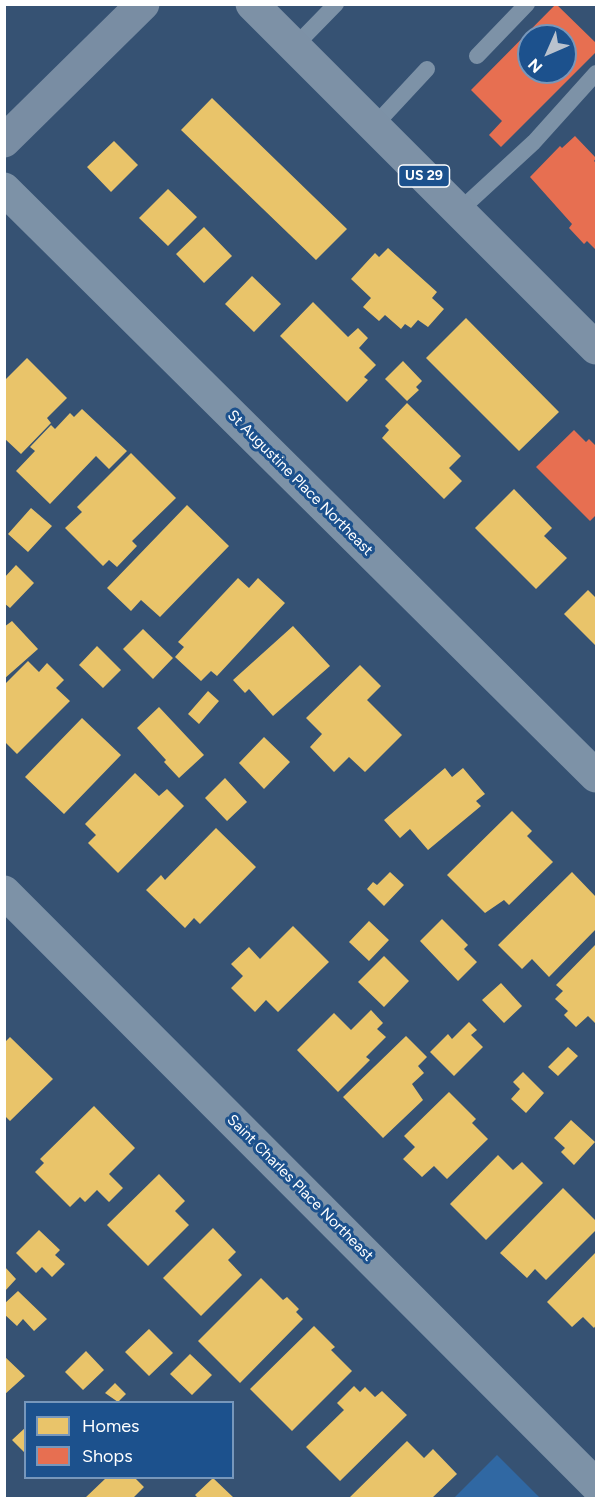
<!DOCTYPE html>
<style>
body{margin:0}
#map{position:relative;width:601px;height:1503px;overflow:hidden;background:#365273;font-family:Figtree,sans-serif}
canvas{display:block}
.frame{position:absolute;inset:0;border:6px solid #fff;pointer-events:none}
.legend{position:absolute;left:24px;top:1401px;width:210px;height:78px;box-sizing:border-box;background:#1c518d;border:2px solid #7797bb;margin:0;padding:8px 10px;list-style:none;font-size:18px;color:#fff}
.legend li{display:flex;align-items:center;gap:12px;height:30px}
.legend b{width:30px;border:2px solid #7797bb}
.north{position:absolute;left:517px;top:24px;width:60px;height:60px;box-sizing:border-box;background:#1c518d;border:2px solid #7797bb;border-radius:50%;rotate:225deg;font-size:16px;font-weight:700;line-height:24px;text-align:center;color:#fff}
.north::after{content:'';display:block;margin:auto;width:21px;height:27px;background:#b9c2ce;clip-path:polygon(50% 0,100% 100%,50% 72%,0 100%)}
</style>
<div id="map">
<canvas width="601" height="1503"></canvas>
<div class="frame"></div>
<ul class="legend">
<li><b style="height:16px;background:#e9c46a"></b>Homes</li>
<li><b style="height:16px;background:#e76f51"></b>Shops</li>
</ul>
<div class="north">N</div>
</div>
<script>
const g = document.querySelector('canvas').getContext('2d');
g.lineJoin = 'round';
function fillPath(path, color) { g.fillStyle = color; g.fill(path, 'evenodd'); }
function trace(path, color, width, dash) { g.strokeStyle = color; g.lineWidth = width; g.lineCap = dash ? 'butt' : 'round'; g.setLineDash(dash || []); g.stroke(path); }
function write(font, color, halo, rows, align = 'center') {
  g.font = font + ' Figtree,sans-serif'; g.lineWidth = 6; g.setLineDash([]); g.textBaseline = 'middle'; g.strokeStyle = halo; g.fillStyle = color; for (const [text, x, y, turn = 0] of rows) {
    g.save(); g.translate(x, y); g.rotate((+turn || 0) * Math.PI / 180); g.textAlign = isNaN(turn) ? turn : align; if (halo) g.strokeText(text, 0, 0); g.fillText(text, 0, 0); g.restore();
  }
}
const green = new Path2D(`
 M497 1455 540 1498H454Z`);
const homes = new Path2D(`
 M212 98 347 229 316 260 181 130Z
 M114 141 138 165 111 192 87 167Z
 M168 189 197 217 168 246 139 218Z
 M204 227 232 256 204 283 176 254Z
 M388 248 437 292 432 298 444 309 428 327 418 320 411 328 405 324 401 329 385 315 379 321 363 307 371 298 351 279 375 253 379 257Z
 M252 276 281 304 254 332 225 304Z
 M313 302 348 337 358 328 368 338 359 348 376 365 364 377 368 380 347 402 280 336Z
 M466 318 559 412 519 451 426 358Z
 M27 358 67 398 47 418 51 423 21 454 4 438V377L6 379Z
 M403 361 422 381 416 387 419 390 407 401 385 379Z
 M407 403 461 456 449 468 462 481 444 499 382 438 389 430 385 426Z
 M82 409 127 451 109 469 96 456 50 504 16 471 35 451 30 447 51 425 55 429 70 413 74 417Z
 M131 453 176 498 132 541 137 546 117 567 109 560 103 566 65 528 82 512 77 507Z
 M514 489 552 528 544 536 567 558 536 589 475 528Z
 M187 505 229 546 160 617 141 600 131 611 107 588Z
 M31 508 52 526 28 552 8 534Z
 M16 565 34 583 10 608 4 603V578Z
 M238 578 249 588 258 578 285 603 217 676 211 671 201 681 175 657 184 647 178 642Z
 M588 590 596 598V646L564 614Z
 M12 621 38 649 4 679V627Z
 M293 626 330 666 273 716 249 689 245 693 233 680Z
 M143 629 173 658 153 679 123 649Z
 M97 646 121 670 103 688 79 665Z
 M28 661 39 672 47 663 64 680 56 688 70 701 17 754 4 741V685Z
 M360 665 381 686 367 700 402 735 365 772 349 757 334 772 310 747 322 734 306 718Z
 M208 691 219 701 199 724 188 714Z
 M159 707 204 755 179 778 164 762 166 760 137 728Z
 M82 718 121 755 64 814 25 777Z
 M264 737 290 762 264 789 239 763Z
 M445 768 452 777 463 768 485 794 476 801 481 806 428 850 410 829 400 838 384 820Z
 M135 773 159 796 167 789 184 806 118 873 88 843 96 835 85 824Z
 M225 778 247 802 227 821 205 798Z
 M512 811 532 831 527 836 553 862 509 905 504 900 485 913 447 875Z
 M216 828 256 867 200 924 194 918 185 928 146 890 161 875 165 880Z
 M390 872 404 885 384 906 367 889 373 882 377 885Z
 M572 872 596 897V929L549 977 532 959 522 969 498 945Z
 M442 919 468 945 464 949 477 962 458 981 420 941Z
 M369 921 389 940 369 961 349 942Z
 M293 926 329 962 278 1012 266 1000 255 1012 231 988 243 976 231 964 249 947 260 959Z
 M596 944V1024L588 1016 576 1027 564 1015 568 1011 555 999 563 991 556 985Z
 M384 956 409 981 384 1007 358 982Z
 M501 983 522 1006 504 1023 482 1000Z
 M371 1010 383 1023 377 1029 386 1037 366 1057 370 1060 338 1092 297 1050 334 1013 351 1030Z
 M469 1022 477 1030 471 1035 483 1047 454 1076 430 1052 448 1034 452 1039Z
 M406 1036 427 1057 418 1066 424 1073 412 1084 423 1100 383 1138 343 1097Z
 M10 1037 53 1079 10 1121 4 1115V1043Z
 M568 1047 578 1056 558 1076 548 1067Z
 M523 1072 544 1093 526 1113 511 1099 520 1089 513 1082Z
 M449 1092 476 1119 472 1123 488 1139 447 1179 434 1166 422 1177 403 1159 415 1147 404 1136Z
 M94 1106 135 1148 109 1174 123 1188 109 1202 97 1190 85 1202 80 1197 70 1207 35 1172 44 1163 40 1159Z
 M571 1120 595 1142 574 1165 561 1152 565 1148 554 1138Z
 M498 1155 513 1170 522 1162 543 1183 486 1240 450 1204Z
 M159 1174 185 1201 175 1211 189 1225 148 1266 107 1225Z
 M563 1188 596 1221V1230L546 1280 535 1269 527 1278 500 1253Z
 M213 1228 236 1252 228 1260 242 1275 201 1316 163 1278Z
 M39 1230 60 1250 55 1255 65 1264 52 1277 42 1267 36 1273 16 1253Z
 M596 1252V1325L594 1328 583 1317 572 1327 547 1302Z
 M5 1267 16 1279 5 1291Z
 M261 1278 283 1300 287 1297 299 1309 296 1312 303 1319 240 1383 198 1341Z
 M18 1291 47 1319 34 1331 23 1319 17 1326 4 1314V1304Z
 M314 1326 335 1347 331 1350 352 1371 292 1431 250 1389Z
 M149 1329 173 1353 149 1376 125 1352Z
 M86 1351 104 1370 83 1390 65 1372Z
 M190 1354 212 1375 192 1395 170 1374Z
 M4 1356 25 1376 4 1395Z
 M115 1383 126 1394 118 1402 105 1393Z
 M354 1386 360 1392 365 1387 375 1397 382 1391 407 1415 340 1481 306 1447 344 1410 337 1403Z
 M26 1427V1454L12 1440Z
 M407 1441 424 1458 433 1449 457 1474 432 1498H349Z
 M106 1478H135L144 1487 134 1497 136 1498H85Z
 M213 1478 234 1498H198L195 1495Z`);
const shops = new Path2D(`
 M556 4 596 43V52L501 147 489 135 502 121 471 90ZM529 36H565V72H529Z
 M575 136 596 158 594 161 596 163 595 249 587 241 584 244 569 228 572 224 530 177 560 146 562 148Z
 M574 430 586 442 589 439 596 446V515L590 521 536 467Z`);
const lane = new Path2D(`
 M294 47 336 4
 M477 56 527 4
 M374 126 427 69
 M459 211 534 142 596 73`);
const street = new Path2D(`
 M4 189 596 776
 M4 892 596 1485`);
const secondary = new Path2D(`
 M4 141 143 4`);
const highway = new Path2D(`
 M252 4 596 348`);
const shields = [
 [424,176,51]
];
const shieldNames = [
 ["US 29",424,176]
];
const streetNames = [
 ["St Augustine Place Northeast",300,483,45],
 ["Saint Charles Place Northeast",300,1188,45]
];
fillPath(green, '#3068a3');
fillPath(homes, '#e9c46a');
fillPath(shops, '#e76f51');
trace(lane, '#7d92a7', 16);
trace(street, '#7d92a7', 33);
trace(secondary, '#798da3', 33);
trace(highway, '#7d91a6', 33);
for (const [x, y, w] of shields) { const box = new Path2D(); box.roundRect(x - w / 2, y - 11, w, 22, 4.5); g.fillStyle = '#1c518d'; g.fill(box); trace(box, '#fff', 1.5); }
write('bold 14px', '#fff', null, shieldNames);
write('15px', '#fff', '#1c518d', streetNames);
</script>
